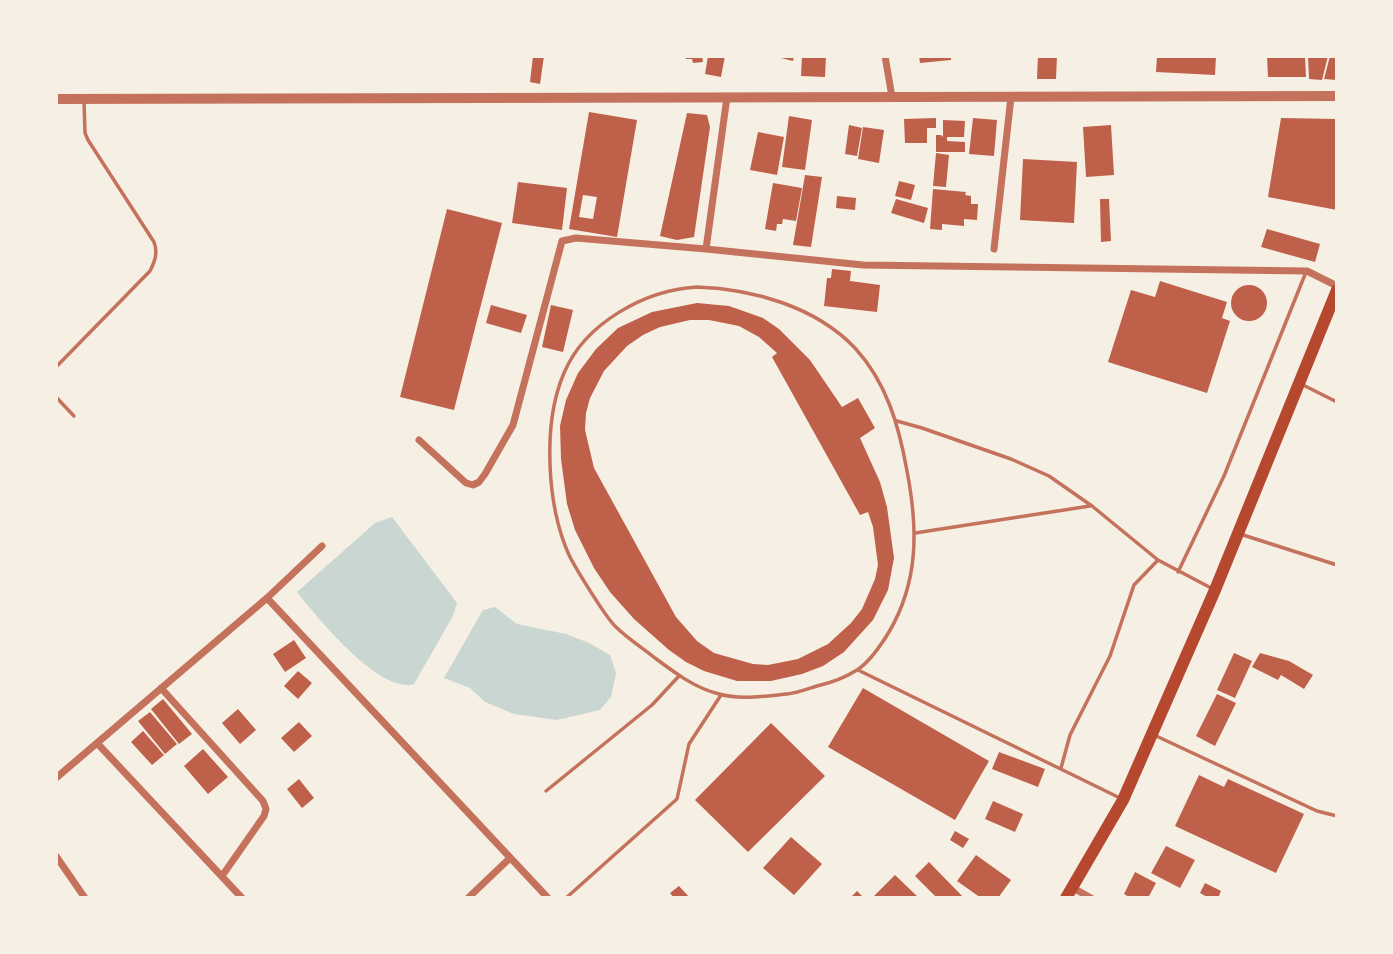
<!DOCTYPE html>
<style>
body{margin:0}
#map{position:relative;width:1393px;height:954px;overflow:hidden;background:#f6efe4;font-family:"IBM Plex Serif",serif}
canvas{display:block}
.frame{position:absolute;inset:0;border:58px solid #f6efe4;pointer-events:none}
</style>
<div id="map">
<canvas width="1393" height="954"></canvas>
<div class="frame"></div>
</div>
<script>
const g = document.querySelector('canvas').getContext('2d');
g.lineJoin = 'round';
function fillPath(path, color) { g.fillStyle = color; g.fill(path, 'evenodd'); }
function trace(path, color, width, dash) { g.strokeStyle = color; g.lineWidth = width; g.lineCap = dash ? 'butt' : 'round'; g.setLineDash(dash || []); g.stroke(path); }
const water = new Path2D(`
 M392 517 457 603 453 616 414 684C379 694 317 617 297 592L375 523Z
 M495 607 517 624 566 634 589 643 610 655 616 673 611 697 600 710 557 720 514 714 485 702 470 688 444 678 483 610Z`);
const building = new Path2D(`
 M533 56H544L540 84 530 82Z
 M685 56H702L703 62 693 63 692 59H686Z
 M708 56H725L721 77 705 74Z
 M773 56H794L793 61Z
 M802 56H826L825 77 801 76Z
 M919 56H951V60L920 63Z
 M1038 56H1057L1056 79H1037Z
 M1157 56H1216L1215 75 1156 72Z
 M1267 56H1305L1306 77H1268Z
 M1308 56H1328L1322 80 1309 79Z
 M1330 56H1337V80L1324 79Z
 M589 112 637 120 617 237 569 229ZM583 195 597 197 593 219 579 217Z
 M687 113 707 115 710 127 694 237 677 240 660 236Z
 M789 116 812 120 805 170 782 167Z
 M936 118V128H927V143H905L904 119Z
 M973 118 997 120 994 156 969 154Z
 M1281 118 1337 119V210L1268 197Z
 M943 120 965 121 964 137H947V141L965 142V152H936V135H941L943 137Z
 M849 125 862 128 857 156 845 154Z
 M1111 125 1114 175 1086 177 1083 127Z
 M863 127 884 130 879 163 858 159Z
 M758 132 784 137 777 175 750 170Z
 M936 153 949 155 946 187 933 186Z
 M1023 159 1077 162 1074 223 1020 220Z
 M805 175 822 177 811 247 793 245Z
 M899 181 915 185 911 200 895 196Z
 M518 182 567 188 562 230 512 223Z
 M773 183 802 188 796 221 783 219 782 224H777L776 231 765 229Z
 M933 189 966 192 965 195 971 196V204H978L977 220 964 219V226L942 224V230L930 229Z
 M837 196 856 198 855 210 836 208Z
 M896 199 928 208 924 223 891 213Z
 M1100 199H1109L1111 241 1101 242Z
 M447 209 502 223 454 410 400 397Z
 M1267 229 1320 244 1315 262 1261 247Z
 M832 269 851 271 850 281 880 285 877 312 824 306 827 278H831Z
 M1160 281 1227 302 1222 318 1230 321 1207 393 1108 362 1131 290 1155 297Z
 M1231 303a18 18 0 1 1 36 0a18 18 0 1 1-36 0Z
 M697 303 729 306 763 318 779 329 810 360 842 407 858 398 875 428 860 438 880 482 887 507 894 558 888 590 873 620 844 652 823 666 802 674 771 681H737L704 671 686 662 669 650 634 619 610 592 594 568 575 530 567 504 561 459 560 426 566 400 578 373 596 349 618 328 652 312ZM690 320H709L739 326 759 337 777 353 772 357 860 515 868 512 873 527 878 565 875 579 862 609 851 623 828 644 798 659 768 665 753 664 714 653 697 641 676 617 594 468 585 430 586 413 590 398 604 371 627 346 643 335 660 327Z
 M491 305 527 315 521 333 486 323Z
 M551 305 573 310 563 352 542 347Z
 M294 640 306 658 285 672 273 654Z
 M1234 653 1252 661 1235 698 1217 690Z
 M1260 653 1289 661 1313 675 1304 689 1281 675 1278 680 1252 667Z
 M298 671 312 683 298 699 284 686Z
 M863 688 989 761 955 820 828 747Z
 M1217 694 1236 703 1215 746 1196 736Z
 M163 699 192 734 179 744 151 709Z
 M238 709 256 730 240 744 222 723Z
 M150 712 177 744 165 754 138 721Z
 M299 722 312 736 294 752 281 738Z
 M771 723 825 776 748 852 695 800Z
 M143 731 164 755 152 765 131 742Z
 M203 749 228 777 208 794 184 766Z
 M999 752 1045 769 1038 787 992 769Z
 M1199 775 1224 787 1228 779 1304 814 1276 873 1175 826Z
 M299 779 314 798 302 808 287 789Z
 M993 801 1023 814 1015 832 985 819Z
 M955 831 969 839 963 848 950 840Z
 M791 837 822 864 794 895 763 868Z
 M1166 846 1195 860 1180 888 1151 873Z
 M976 855 1011 880 998 898H981L957 881Z
 M929 862 964 898H937L915 876Z
 M1135 872 1156 883 1148 898H1131L1124 894Z
 M895 875 919 898H872Z
 M1205 883 1221 891 1218 898H1209L1200 893Z
 M679 886 690 898H674L670 893Z
 M857 891 864 898H850Z`);
const service = new Path2D(`
 M697 287C752 289 815 306 855 348 887 383 899 426 907 471 918 528 919 581 889 632 881 645 870 662 857 670 846 677 830 683 817 686 807 689 797 693 787 694 766 696 740 700 719 694 695 688 675 673 655 658 643 648 628 639 616 627 606 618 576 569 569 555 547 506 542 424 564 373 585 323 645 290 697 287Z
 M56 367 150 271C155 261 158 253 154 242L88 140 85 133 84 101
 M1301 384 1337 402
 M56 397 74 416
 M897 421 922 428 1011 459 1049 476 1092 506 1158 560 1213 589
 M915 533 1090 506
 M1240 534 1337 565
 M1178 572 1224 476 1306 272
 M858 670 1120 798
 M1154 735 1317 811 1337 816
 M1061 768 1070 735 1110 656 1134 585 1158 560
 M546 791 652 705 679 676
 M566 898 677 799 689 744 721 695`);
const minor = new Path2D(`
 M885 56 892 97
 M727 97 706 249 863 265 1307 271 1337 286
 M994 249 1011 97
 M419 440 466 483 473 485 479 482 485 474 513 425 562 241 576 238 706 249
 M267 598 548 898
 M161 688 263 801 266 809 264 816 222 876
 M97 743 242 898
 M56 778 267 598 322 546
 M56 856 85 898
 M1073 888 1091 898
 M468 898 510 858`);
const tertiary = new Path2D(`
 M56 99 1337 96`);
const primary = new Path2D(`
 M1066 898 1123 800 1215 590 1337 290`);
fillPath(water, '#c9d6d2');
fillPath(building, '#bf614a');
trace(service, '#c5725c', 3.5);
trace(minor, '#c5725c', 7);
trace(tertiary, '#c5725c', 10);
trace(primary, '#b5482f', 12);
</script>
